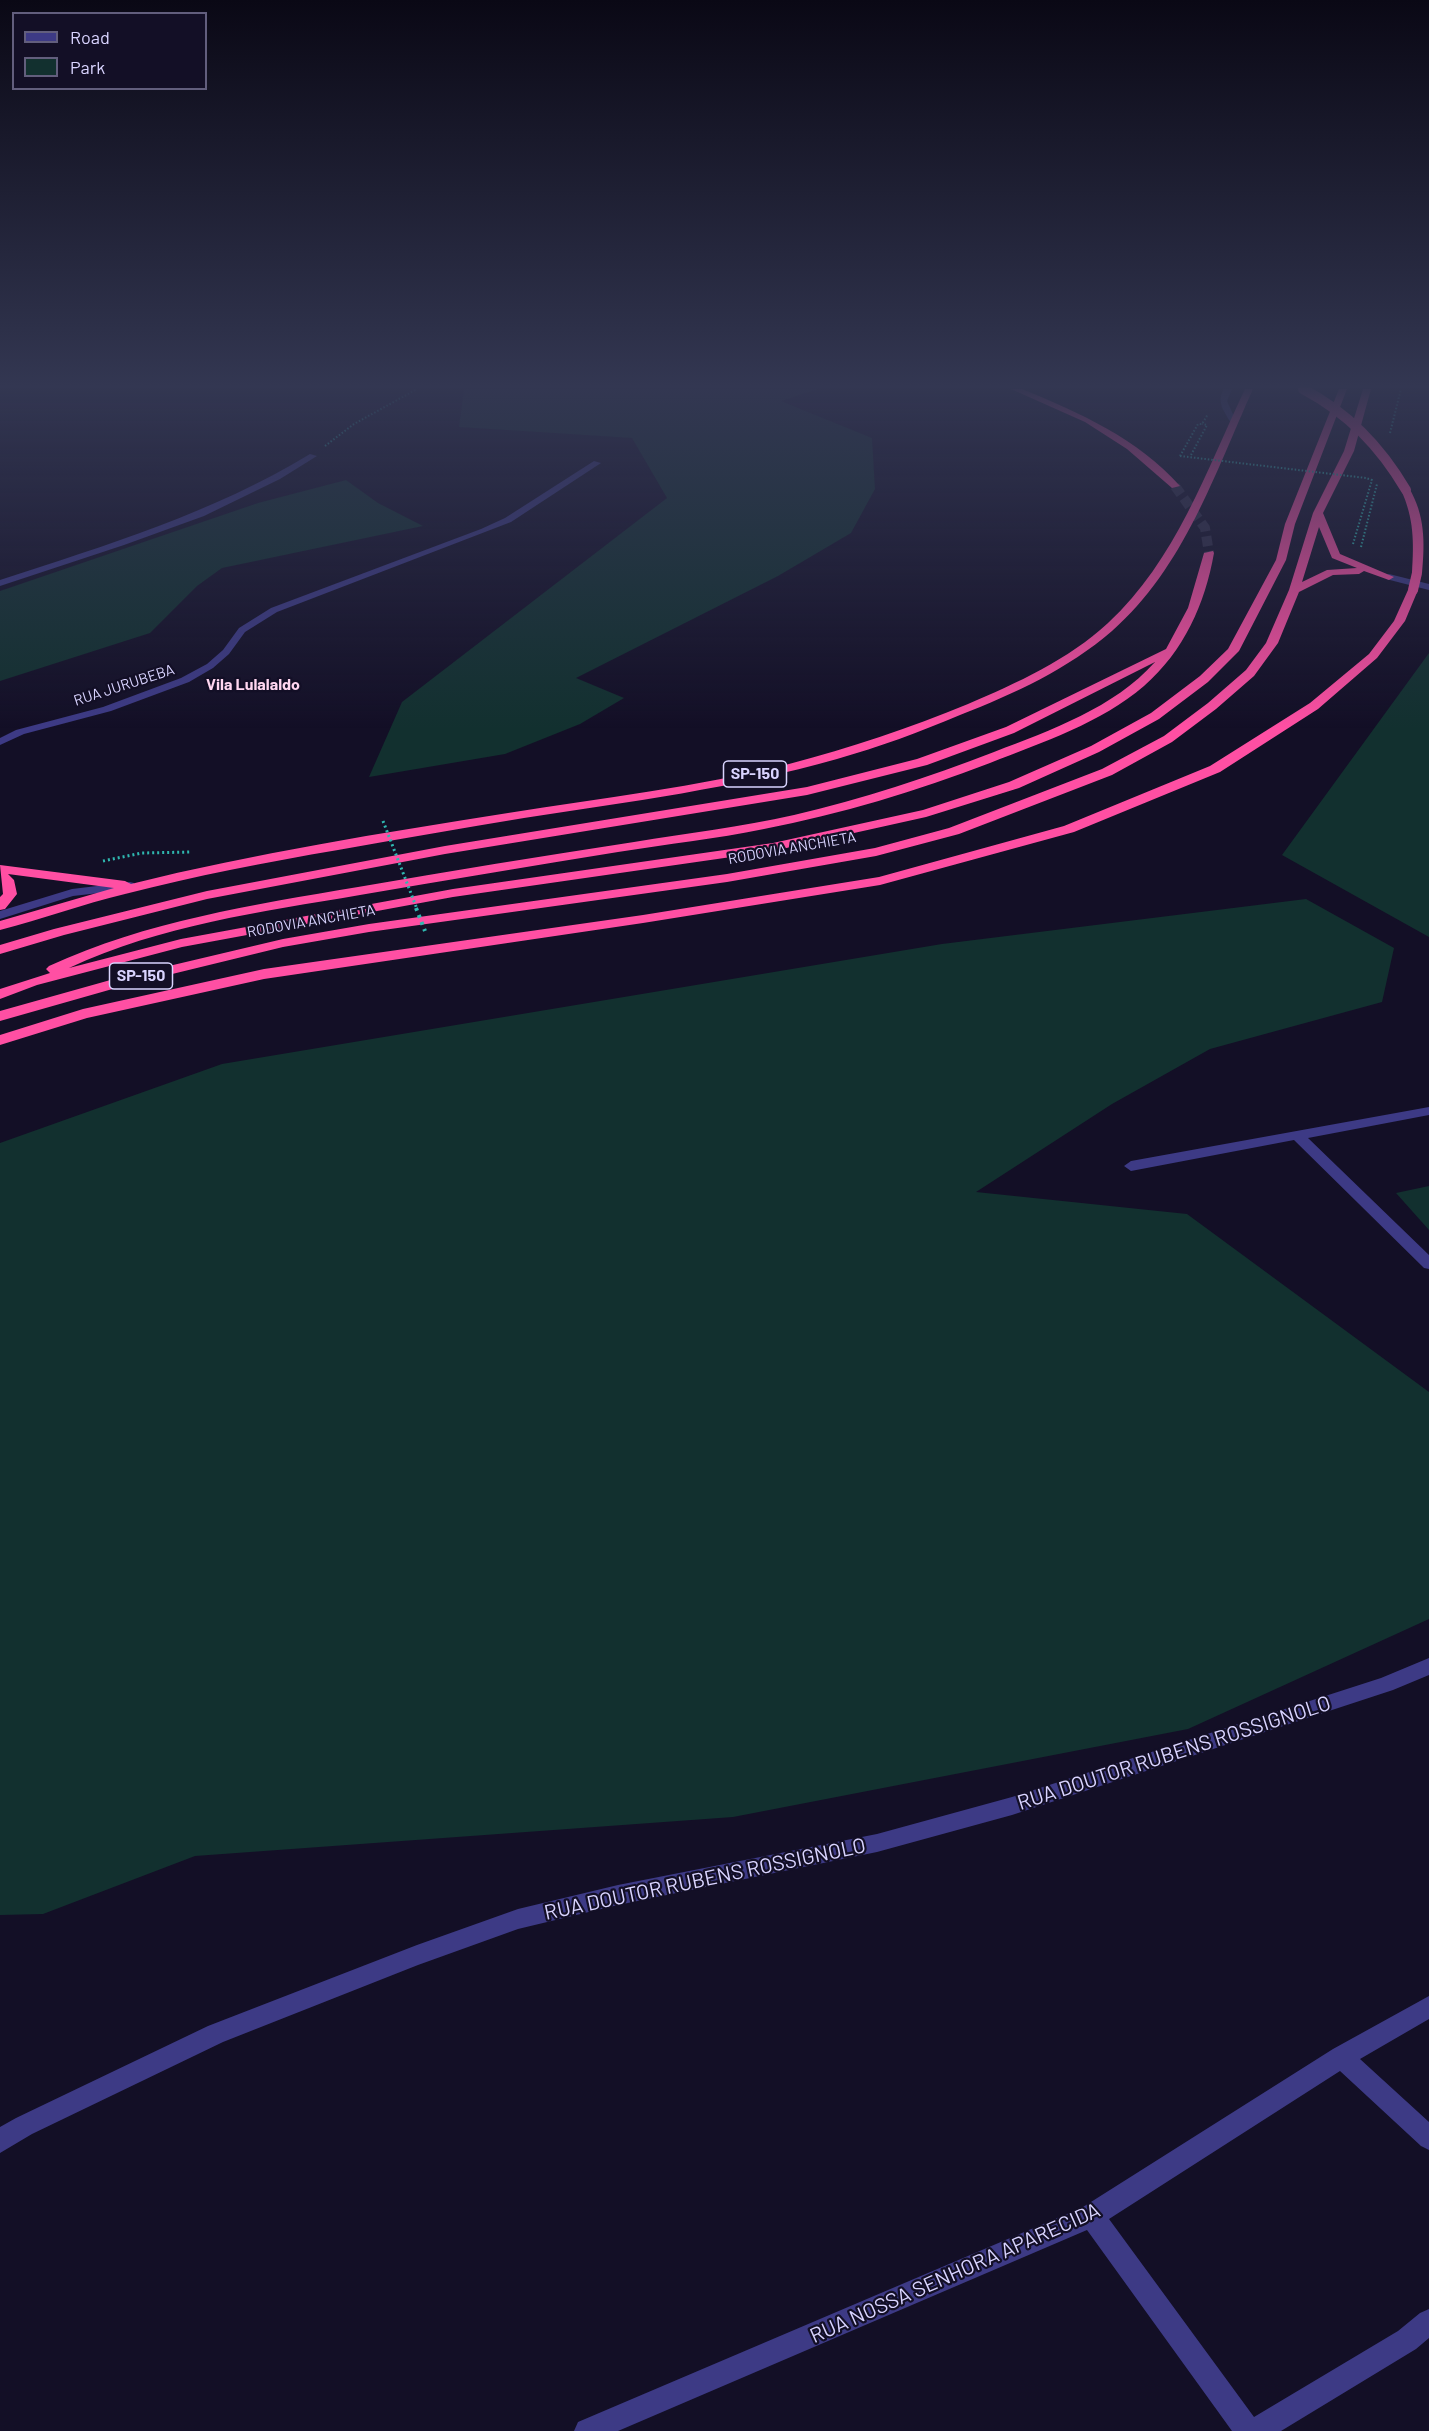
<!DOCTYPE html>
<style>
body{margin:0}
#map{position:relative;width:1429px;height:2431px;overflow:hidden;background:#130f26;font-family:Barlow,sans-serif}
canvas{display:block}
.legend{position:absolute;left:12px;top:12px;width:195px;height:78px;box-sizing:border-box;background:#130f26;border:2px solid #625e7d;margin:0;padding:8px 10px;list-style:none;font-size:18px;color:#d9d4ff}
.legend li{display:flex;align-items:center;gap:12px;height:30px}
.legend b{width:30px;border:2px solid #625e7d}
</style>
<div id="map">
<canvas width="1429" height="2431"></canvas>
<ul class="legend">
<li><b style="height:8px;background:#3d3a85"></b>Road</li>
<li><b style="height:16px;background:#12302f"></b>Park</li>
</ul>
</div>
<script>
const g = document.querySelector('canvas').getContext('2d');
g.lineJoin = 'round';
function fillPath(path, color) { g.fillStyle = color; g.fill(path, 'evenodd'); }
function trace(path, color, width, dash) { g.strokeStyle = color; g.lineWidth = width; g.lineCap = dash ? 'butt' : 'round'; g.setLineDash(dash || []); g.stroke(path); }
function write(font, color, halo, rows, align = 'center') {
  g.font = font + ' Barlow,sans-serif'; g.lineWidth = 4.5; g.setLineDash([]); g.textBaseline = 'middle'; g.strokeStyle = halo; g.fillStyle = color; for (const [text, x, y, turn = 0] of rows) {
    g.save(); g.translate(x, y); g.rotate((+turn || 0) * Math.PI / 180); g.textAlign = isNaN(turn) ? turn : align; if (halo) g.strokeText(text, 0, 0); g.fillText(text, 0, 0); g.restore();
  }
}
const green = new Path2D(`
 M464 389H818L781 401 872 438 875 489 851 533 778 576 576 678 624 698 580 724 505 754 369 777 402 702 667 498 632 438 459 427Z
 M346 480 378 503 423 526 222 568 197 586 150 633 0 681V591L258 503Z
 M1429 653V937L1282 855Z
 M1306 899 1394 948 1382 1002 1210 1049 1112 1104 976 1192 1187 1214 1429 1392V1619L1188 1729 733 1817 195 1856 43 1914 0 1915V1143L222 1064 942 944Z
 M1429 1186V1230L1396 1193Z`);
const highwayTunnel = new Path2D(`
 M1175 486 1205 528 1209 553`);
const pathFar1 = new Path2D(`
 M1390 433 1401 389
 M325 446 354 424 417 389
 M1191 455 1207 425 1202 424
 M1180 456 1198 424H1202L1208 414
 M1353 544 1372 480 1366 478
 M1361 547 1377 484`);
const path = new Path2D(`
 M103 861 142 853 191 852`);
const minor = new Path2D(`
 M1224 389H1232L1227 401 1237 423H1231C1224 411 1216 402 1224 389Z
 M310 454 317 456 280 479 204 516 124 545 0 586V580C107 545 213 513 310 454Z
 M594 461 601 463 511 522 277 612 245 632 229 654 213 668 189 682 111 711 24 734 0 745V738L16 730 103 707 181 678 207 664 223 650 239 628 271 608 481 529 505 518Z
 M1389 574 1429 584V590L1386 579V575Z
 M130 882 134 883V889L73 896 0 919V911L72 889Z
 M1429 1107V1115L1308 1138 1429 1255V1269L1424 1268 1294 1140 1131 1171 1124 1166 1131 1161Z
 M1429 1658V1675L1393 1690 1012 1815 877 1852 618 1905 518 1929 418 1965 223 2042 32 2134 0 2153V2127L16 2118 208 2026 417 1945 518 1909 618 1885 877 1834 1012 1797 1381 1678Z
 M1429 1996V2019L1360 2059 1429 2122V2150L1421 2146 1340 2071 1109 2219 1254 2417 1398 2331 1420 2313 1429 2309V2338L1416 2349 1281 2431H1232L1087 2230 618 2431H574L578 2422 1083 2207 1333 2049Z`);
const highway = new Path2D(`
 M1011 389H1022C1080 413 1137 438 1180 486L1172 488 1127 449 1085 422Z
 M1245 389H1253C1215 473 1184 568 1112 631 1068 669 1014 694 960 715 920 732 879 747 837 759 735 788 629 802 524 818 462 828 400 839 338 850 267 862 195 876 125 894 83 904 42 919 0 930V921L114 888 8 874 14 880 17 894 5 909 0 910V897L3 894 0 865 125 881 131 884C255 853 382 833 508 813 602 798 697 787 789 764 850 748 910 728 968 704 1017 683 1068 660 1108 623 1176 560 1206 471 1245 389Z
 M1339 389H1347L1295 524 1286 560 1239 651 1208 682 1159 719 1099 752 1019 788 926 817 773 851 453 897 182 947 37 985 0 999V989L50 973 46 969 49 966C147 921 252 905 358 887 450 871 542 856 634 842 687 833 741 827 794 815 862 799 929 777 994 752 1051 730 1114 708 1155 662L1014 733 927 765 807 795 445 854 207 899 64 935 0 954V945L54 929 207 891 445 846 807 787 917 759 1006 727 1166 649 1188 608 1204 553 1213 551 1214 553C1205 604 1184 651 1144 686 1101 723 1043 742 990 763 917 791 841 814 764 829 716 839 667 844 618 852 532 866 446 880 360 895 261 912 161 925 69 968L181 939 453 889 773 843 923 810 1009 782 1091 746 1151 713 1200 676 1228 649 1276 560 1285 524Z
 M1363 389H1371L1354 451 1323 513 1340 554 1394 577 1389 580 1364 571 1359 574 1333 575 1299 592 1278 643 1254 676 1216 709 1172 742 1112 775 959 834 876 856 727 882 369 932 283 947 123 986 0 1021V1011L114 979 283 939 369 924 727 874 875 848 949 828 1102 769 1164 736 1208 703 1246 670 1266 643 1289 590 1313 513 1344 451ZM1319 527 1332 558 1357 568 1327 570 1302 582Z
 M1406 487 1409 488C1425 515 1425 542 1422 573L1417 576 1412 573C1414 542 1414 518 1401 490Z
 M1413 587 1418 590 1405 621 1377 658 1318 709 1220 772 1074 832 880 885 643 923 264 979 87 1018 0 1045V1035L83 1009 264 969 643 915 879 877 1064 826 1210 766 1310 703 1369 654 1394 621 1408 590Z`);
const pathBridgeFar2 = new Path2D(`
 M1180 456 1366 478`);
const pathBridgeFar1 = new Path2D(`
 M383 821 417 909`);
const pathBridge = new Path2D(`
 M416 908 425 931`);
const highwayBridge = new Path2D(`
 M1303 389C1348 413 1380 446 1406 490
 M1413 590 1417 573`);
const farStreetnames = [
 ["RUA JURUBEBA",124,685,-18],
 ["RODOVIA ANCHIETA",792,848,-10],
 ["RODOVIA ANCHIETA",311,921,-10]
];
const farNeighbourhoodnames = [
 ["Vila Lulalaldo",253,685]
];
const shields = [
 [755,774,63],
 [141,976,63]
];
const shieldNames = [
 ["SP-150",755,774],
 ["SP-150",141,976]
];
const nearStreetnames = [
 ["RUA DOUTOR RUBENS ROSSIGNOLO",1174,1753,-18],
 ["RUA DOUTOR RUBENS ROSSIGNOLO",705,1879,-12],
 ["RUA NOSSA SENHORA APARECIDA",955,2273,-24]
];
fillPath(green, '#12302f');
trace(highwayTunnel, '#312d47', 10, [10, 5]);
trace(pathFar1, '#2fb8b0', 2, [1.5, 2]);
trace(path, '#2fb8b0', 3, [2, 3]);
fillPath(minor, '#3d3a85');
fillPath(highway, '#ff4fa3');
trace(pathBridgeFar2, '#2fb8b0', 2, [1.5, 2]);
trace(pathBridgeFar1, '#2fb8b0', 3, [2, 3]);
trace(pathBridge, '#2fb8b0', 4, [3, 4.5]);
trace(highwayBridge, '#ff4fa3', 10);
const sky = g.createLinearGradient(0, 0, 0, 729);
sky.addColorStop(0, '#0a0815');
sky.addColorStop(0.53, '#333752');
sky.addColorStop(1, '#33375200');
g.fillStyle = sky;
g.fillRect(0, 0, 1429, 729);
write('15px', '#d9d4ff', '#130f26', farStreetnames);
write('bold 16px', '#ffd6f0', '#130f26', farNeighbourhoodnames);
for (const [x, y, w] of shields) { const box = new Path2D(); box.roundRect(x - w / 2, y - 13, w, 26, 4.5); g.fillStyle = '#130f26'; g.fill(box); trace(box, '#d9d4ff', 1.5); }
write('bold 16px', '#d9d4ff', null, shieldNames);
write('21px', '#d9d4ff', '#130f26', nearStreetnames);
</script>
